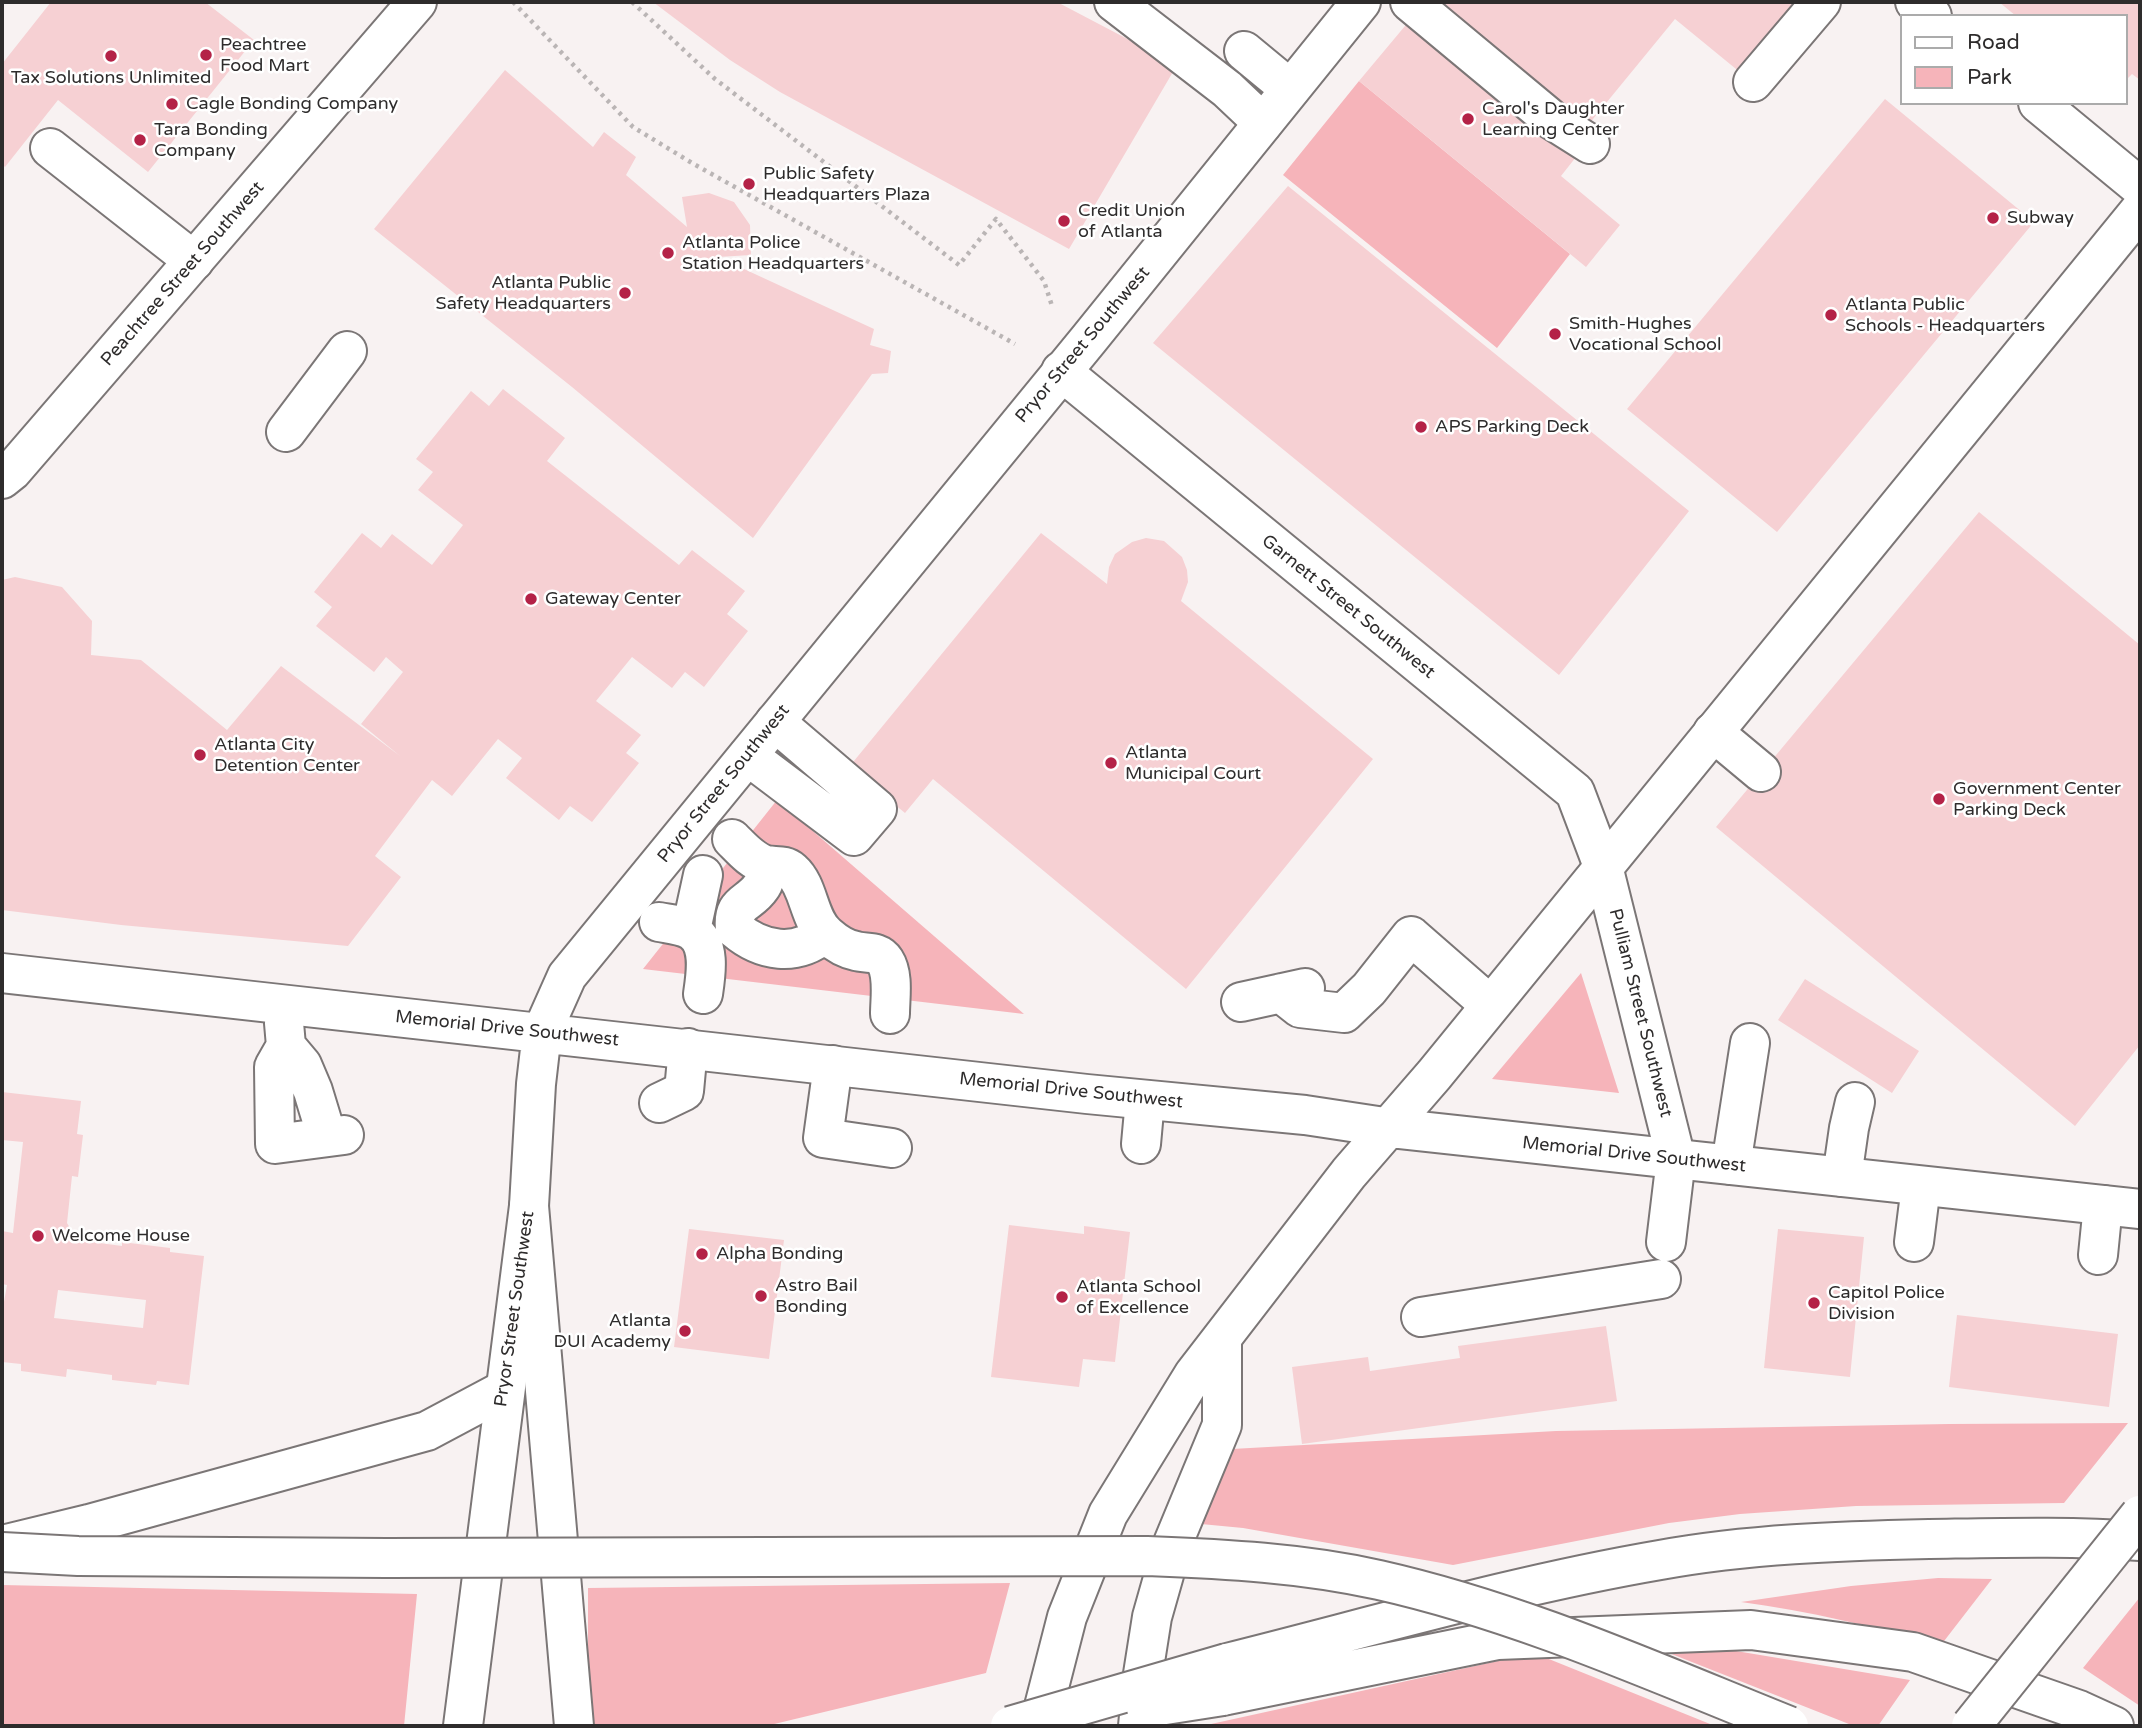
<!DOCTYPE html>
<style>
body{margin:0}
#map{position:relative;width:2142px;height:1728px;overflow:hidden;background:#f8f2f2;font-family:"Varela Round",sans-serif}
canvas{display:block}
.frame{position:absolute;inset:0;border:4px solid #2e2c2c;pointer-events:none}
.legend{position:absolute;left:1900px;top:14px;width:228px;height:91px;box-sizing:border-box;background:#fff;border:2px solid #ababab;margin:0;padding:9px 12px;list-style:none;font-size:21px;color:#2e2c2c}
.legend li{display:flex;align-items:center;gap:14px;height:35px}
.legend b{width:35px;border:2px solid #ababab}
</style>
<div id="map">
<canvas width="2142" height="1728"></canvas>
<div class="frame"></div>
<ul class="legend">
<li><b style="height:9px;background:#fff"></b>Road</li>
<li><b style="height:19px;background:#f6b4ba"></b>Park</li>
</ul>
</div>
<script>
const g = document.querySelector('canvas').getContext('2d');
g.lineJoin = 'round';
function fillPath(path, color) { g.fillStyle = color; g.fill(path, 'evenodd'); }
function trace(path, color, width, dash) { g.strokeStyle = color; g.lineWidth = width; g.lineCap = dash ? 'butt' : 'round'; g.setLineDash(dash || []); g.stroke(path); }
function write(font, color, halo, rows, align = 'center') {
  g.font = font + ' "Varela Round",sans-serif'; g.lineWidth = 5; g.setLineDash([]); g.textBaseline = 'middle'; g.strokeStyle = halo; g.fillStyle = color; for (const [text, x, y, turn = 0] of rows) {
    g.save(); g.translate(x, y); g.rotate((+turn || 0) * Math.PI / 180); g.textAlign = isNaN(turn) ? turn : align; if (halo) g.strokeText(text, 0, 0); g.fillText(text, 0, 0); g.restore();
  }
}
const green = new Path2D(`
 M1359 81 1570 254 1497 348 1283 175Z
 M777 800 1024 1014 643 969Z
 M1581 973 1619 1093 1492 1079Z
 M2128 1423 2064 1503 1856 1506 1740 1514 1669 1523 1453 1565 1243 1528 1201 1524 1232 1449 1556 1431 1949 1424Z
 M1938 1578 1992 1579 1941 1645C1875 1627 1809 1611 1741 1602L1851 1586Z
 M1010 1583 986 1673 766 1726H588V1588Z
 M2 1585 417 1594 404 1726H2Z
 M2140 1597V1706L2083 1668Z
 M1730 1650 1910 1680 1878 1726H1854L1664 1651Z
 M1534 1653 1715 1726H1202Z`);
const building = new Path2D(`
 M51 2H205L254 40 148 172 58 100 5 167 2 164V64Z
 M653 2H1057L1177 65 1069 249 780 92 730 60Z
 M1432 2H1807L1747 78 1675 19 1584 130Z
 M1999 2H2140V80L2132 74 2126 80V16H2016Z
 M1410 20 1576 157 1561 176 1620 225 1586 267 1359 81Z
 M505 70 593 147 604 132 636 157 626 175 687 227 682 197 709 193 734 202 750 225 751 255 718 257 874 329 870 345 891 351 888 373 872 374 753 538 572 387 374 229Z
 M1885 99 2034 222 1777 532 1627 409Z
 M1288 186 1689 511 1559 675 1153 343Z
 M503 389 565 438 547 461 679 565 692 550 745 591 727 614 748 631 704 687 685 672 672 688 632 657 596 701 641 735 626 753 639 763 592 822 570 806 559 820 506 778 522 758 498 739 452 796 432 780 375 856 401 877 348 946 121 925 2 910V580L15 577 62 587 92 621 91 655 141 660 227 730 281 666 400 756 361 724 403 672 386 657 374 672 316 626 332 607 314 592 362 533 381 548 392 534 432 565 463 525 418 490 433 472 416 459 471 391 489 406Z
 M1979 512 2140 645V1045L2075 1126 1716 827Z
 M1041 533 1107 584 1109 567 1115 554 1132 542 1146 538 1164 541 1182 557 1187 570 1188 582 1181 601 1373 759 1186 989 933 779 905 813 849 767Z
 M1805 979 1919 1051 1892 1093 1778 1020Z
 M2 1092 81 1101 77 1134 83 1135 78 1177 72 1176 67 1223 77 1240 122 1246V1242L170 1248V1252L204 1256 189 1385 157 1381 156 1385 112 1380V1375L67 1369 66 1377 21 1371V1364L2 1362V1313L7 1285 2 1284V1231L13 1233 23 1142 2 1140ZM58 1290 146 1300 143 1328 54 1318Z
 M1009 1225 1084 1234V1226L1130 1232 1115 1362 1083 1359 1079 1387 991 1377Z
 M689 1229 784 1240 769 1359 674 1347Z
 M1778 1229 1864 1237 1850 1377 1764 1368Z
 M1957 1315 2118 1334 2109 1407 1949 1387Z
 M1606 1326 1617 1401 1302 1444 1292 1367 1368 1357 1370 1371 1460 1358 1458 1346Z`);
const path = new Path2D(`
 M513 2 633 127 692 163 1015 344
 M632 2 715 79 959 265 996 219 1044 281 1052 306`);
const minor = new Path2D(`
 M1114 2 1227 89 1263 123
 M1410 2 1552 120 1590 144
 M1244 51 1290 89
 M1753 82 1821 2
 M50 148 194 261
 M1061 371 1575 792 1603 866 1676 1159 1666 1242
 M286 432 347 351
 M1713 732 1761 772
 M748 756 854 836 877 809 775 722
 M732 839C742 849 752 861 766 865 776 867 784 864 792 871 810 887 808 921 828 936 836 943 845 949 856 951 866 954 878 950 885 961 894 975 890 998 890 1014
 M766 865C765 872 766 881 761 887 749 905 732 901 735 929 762 952 796 957 824 934
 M659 922C669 924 683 925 692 931 711 944 706 974 703 994
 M691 930 703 875
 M1281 993 1300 1008 1344 1013 1369 989 1411 936 1490 1005
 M1241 1002 1305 988
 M284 1023 286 1046 302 1065 313 1091 327 1137
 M286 1046 274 1067 275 1144 344 1135
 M833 1065 823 1138 892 1148
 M659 1103 684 1091 688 1048
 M1141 1144 1145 1100
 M1731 1165 1750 1043
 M1842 1177 1849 1128 1855 1102
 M1914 1242 1921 1186
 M2098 1255 2103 1205
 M1421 1317 1661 1279`);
const major = new Path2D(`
 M1915 2 1932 16
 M2038 103 2140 187
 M2 479 12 471 417 2
 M2 973 1087 1094 1305 1115 1391 1128 1676 1159 2140 1209
 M463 1726 529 1206 536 1084 542 1032 567 976 1089 339 1361 2
 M1039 1726 1067 1617 1108 1514 1194 1374 1349 1173 1434 1075 2140 210`);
const highway = new Path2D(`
 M529 1206 574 1726
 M2 1545 89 1524 427 1431 504 1390
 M1227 1663C1371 1627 1514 1585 1660 1560 1748 1544 1839 1541 1929 1539 1999 1538 2070 1536 2140 1541
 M1223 1696 1498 1640 1751 1630 1913 1652 2079 1710 2114 1726
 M1138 1726 1143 1674 1152 1617 1173 1543 1222 1425V1340`);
const majorBridge = new Path2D(`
 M1971 1726 2140 1515`);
const highwayBridge = new Path2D(`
 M2 1552 78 1556 387 1558 1147 1556C1225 1559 1303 1563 1379 1580 1521 1612 1654 1672 1789 1726
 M1146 1708 1223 1696
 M1010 1726 1227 1663`);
const markers = [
 [206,55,7,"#b42247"],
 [111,56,7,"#b42247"],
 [172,104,7,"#b42247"],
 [1468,119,7,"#b42247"],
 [140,140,7,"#b42247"],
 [749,184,7,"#b42247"],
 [1993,218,7,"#b42247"],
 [1064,221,7,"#b42247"],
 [668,253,7,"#b42247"],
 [625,293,7,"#b42247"],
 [1831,315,7,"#b42247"],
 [1555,334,7,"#b42247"],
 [1421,427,7,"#b42247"],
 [531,599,7,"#b42247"],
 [200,755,7,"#b42247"],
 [1111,763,7,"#b42247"],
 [1939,799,7,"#b42247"],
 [38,1236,7,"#b42247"],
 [702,1254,7,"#b42247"],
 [761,1296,7,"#b42247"],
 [1062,1297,7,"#b42247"],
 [1814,1303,7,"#b42247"],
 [685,1331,7,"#b42247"]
];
const poiNames = [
 ["Peachtree",220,45],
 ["Food Mart",220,66],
 ["Tax Solutions Unlimited",111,78,"center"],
 ["Cagle Bonding Company",186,104],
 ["Carol's Daughter",1482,109],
 ["Learning Center",1482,130],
 ["Tara Bonding",154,130],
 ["Company",154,151],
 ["Public Safety",763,174],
 ["Headquarters Plaza",763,195],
 ["Credit Union",1078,211],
 ["of Atlanta",1078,232],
 ["Subway",2007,218],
 ["Atlanta Police",682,243],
 ["Station Headquarters",682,264],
 ["Atlanta Public",611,283,"right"],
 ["Safety Headquarters",611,304,"right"],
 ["Atlanta Public",1845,305],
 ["Schools - Headquarters",1845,326],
 ["Smith-Hughes",1569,324],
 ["Vocational School",1569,345],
 ["APS Parking Deck",1435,427],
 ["Gateway Center",545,599],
 ["Atlanta City",214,745],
 ["Detention Center",214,766],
 ["Atlanta",1125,753],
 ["Municipal Court",1125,774],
 ["Government Center",1953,789],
 ["Parking Deck",1953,810],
 ["Welcome House",52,1236],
 ["Alpha Bonding",716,1254],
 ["Astro Bail",775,1286],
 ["Bonding",775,1307],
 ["Atlanta School",1076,1287],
 ["of Excellence",1076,1308],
 ["Capitol Police",1828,1293],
 ["Division",1828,1314],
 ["Atlanta",671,1321,"right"],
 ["DUI Academy",671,1342,"right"]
];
const streetNames = [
 ["Peachtree Street Southwest",183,274,-49],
 ["Pryor Street Southwest",1083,345,-50],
 ["Garnett Street Southwest",1348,607,39],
 ["Pryor Street Southwest",724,784,-51],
 ["Pulliam Street Southwest",1640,1013,76],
 ["Memorial Drive Southwest",507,1029,6],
 ["Memorial Drive Southwest",1071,1091,6],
 ["Memorial Drive Southwest",1634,1155,6],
 ["Pryor Street Southwest",515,1309,-82]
];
fillPath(green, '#f6b4ba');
fillPath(building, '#f6d0d3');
trace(minor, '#7b7676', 42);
trace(major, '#7b7676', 42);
trace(highway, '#7b7676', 42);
trace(path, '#bab5b5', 4.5, [3.5, 5]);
trace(minor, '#fff', 38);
trace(major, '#fff', 38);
trace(highway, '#fff', 38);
trace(majorBridge, '#7b7676', 42, []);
trace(highwayBridge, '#7b7676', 42, []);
trace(majorBridge, '#fff', 38);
trace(highwayBridge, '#fff', 38);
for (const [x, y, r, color] of markers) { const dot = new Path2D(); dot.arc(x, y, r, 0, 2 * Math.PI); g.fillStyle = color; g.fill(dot); trace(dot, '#fff', 2.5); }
write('18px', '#2e2c2c', '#fff', poiNames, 'left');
write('18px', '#2e2c2c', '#fff', streetNames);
</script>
